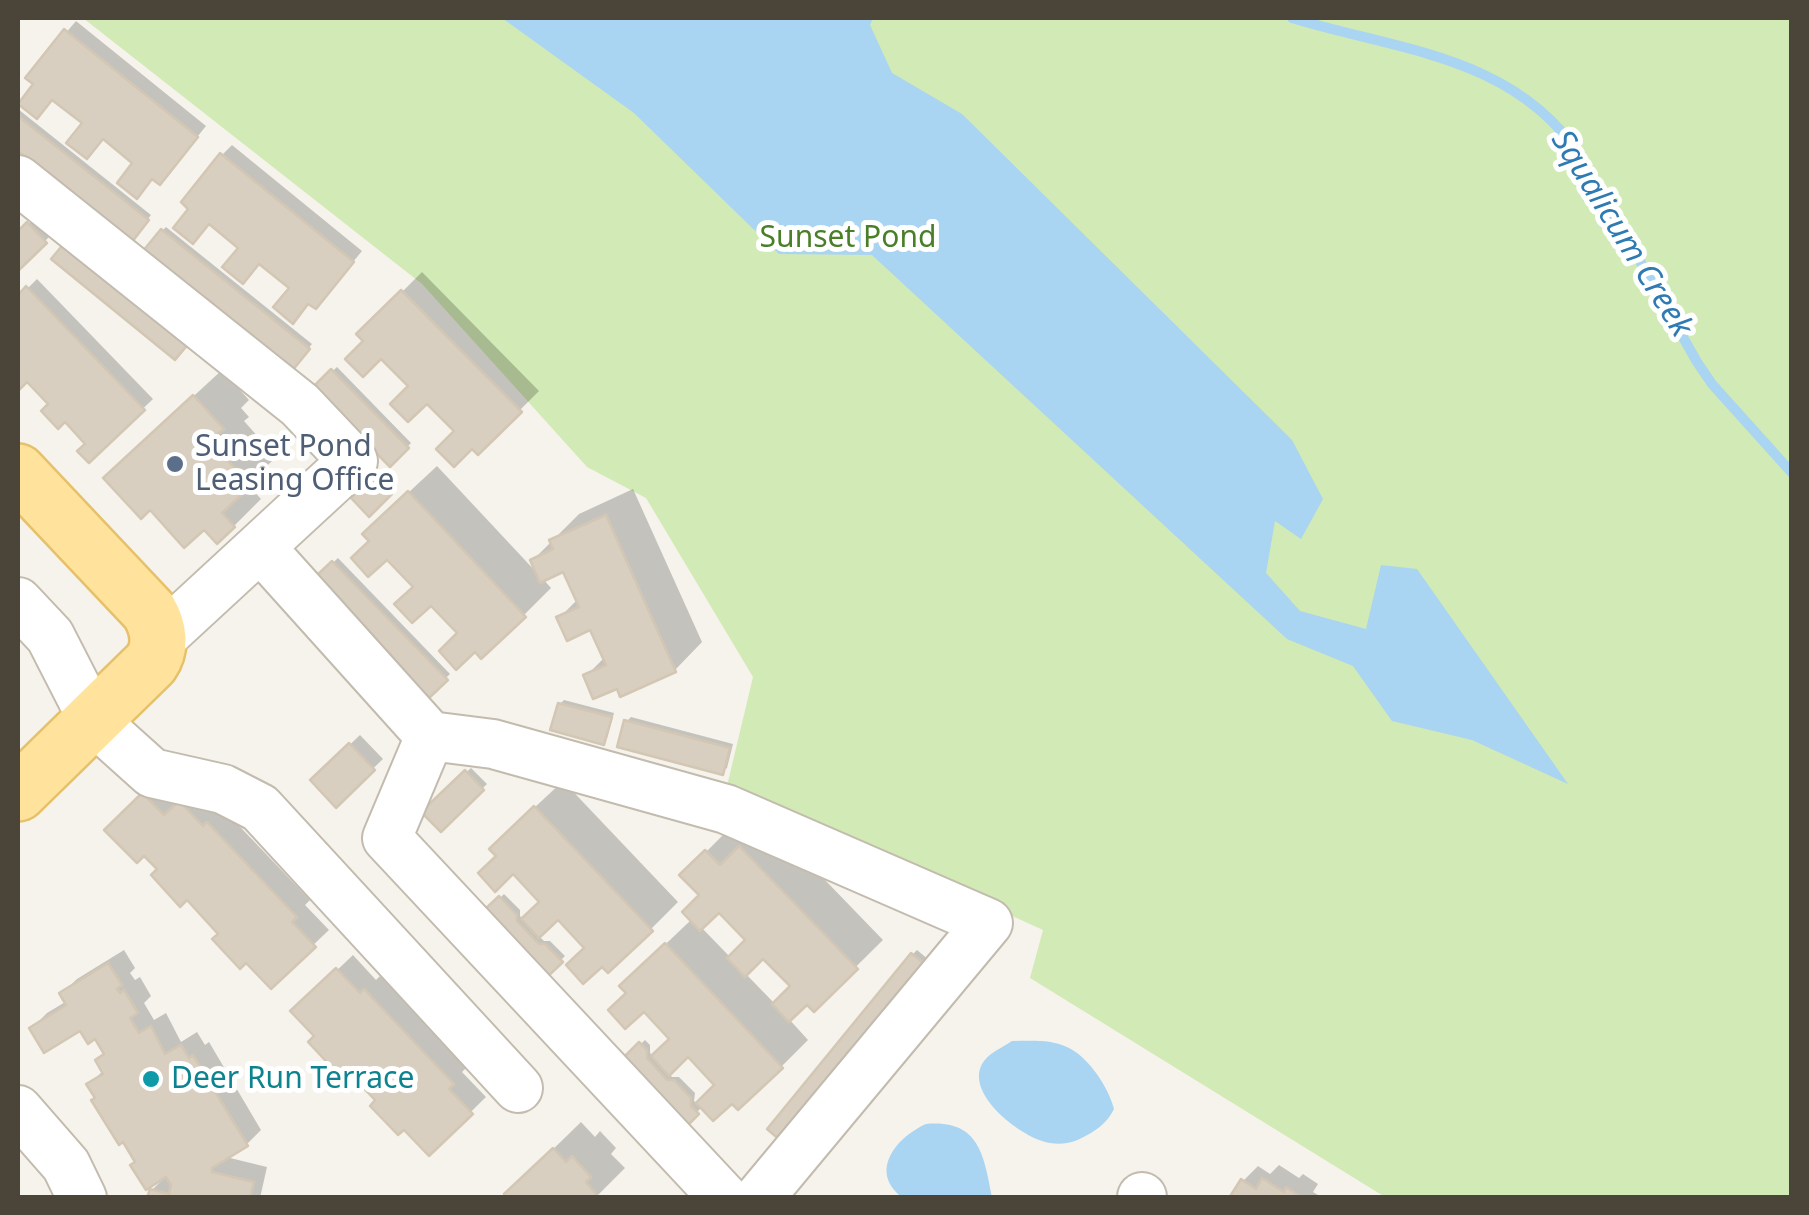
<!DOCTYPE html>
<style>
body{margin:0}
#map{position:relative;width:1809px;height:1215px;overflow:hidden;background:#f6f3ec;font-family:"Noto Sans",sans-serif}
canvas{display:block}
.frame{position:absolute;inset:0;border:20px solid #4b4439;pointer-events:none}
</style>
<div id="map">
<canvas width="1809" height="1215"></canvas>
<div class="frame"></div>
</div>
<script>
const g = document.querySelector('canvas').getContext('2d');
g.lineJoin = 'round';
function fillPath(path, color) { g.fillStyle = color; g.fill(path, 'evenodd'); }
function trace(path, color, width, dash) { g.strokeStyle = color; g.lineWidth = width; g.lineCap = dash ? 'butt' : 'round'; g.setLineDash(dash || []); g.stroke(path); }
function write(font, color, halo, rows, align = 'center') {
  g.font = font + ' "Noto Sans",sans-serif'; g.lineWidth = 10; g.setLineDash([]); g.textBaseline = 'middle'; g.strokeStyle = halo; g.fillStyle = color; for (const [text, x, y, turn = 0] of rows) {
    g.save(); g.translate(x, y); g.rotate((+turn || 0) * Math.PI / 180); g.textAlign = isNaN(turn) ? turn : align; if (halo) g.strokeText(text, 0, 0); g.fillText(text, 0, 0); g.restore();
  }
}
const green = new Path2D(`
 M83 18H1791V1197H1385L1030 978 1043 930 727 786 753 677 646 498 587 467 422 284Z`);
const water = new Path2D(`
 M502 18H873L870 25 892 73 962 114 1292 440 1323 499 1301 539 1275 521 1266 573 1300 611 1366 629 1381 565 1417 569 1568 784 1472 740 1392 721 1353 666 1287 639 872 255 779 254 634 113Z
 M1012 1041C1030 1041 1050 1039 1067 1047 1088 1056 1109 1088 1114 1109 1109 1119 1103 1125 1094 1131 1080 1140 1067 1146 1050 1143 1023 1139 965 1095 982 1064 988 1053 1002 1048 1012 1041Z
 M926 1124C979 1119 984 1155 992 1197H902C869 1172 895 1138 926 1124Z`);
const shadow = new Path2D(`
 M76 21 206 126 169 172 136 163 28 77Z
 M18 109 151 215 132 238 18 148Z
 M232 145 362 251 325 296 309 302 242 248 222 155Z
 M33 220 49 237 18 268V234Z
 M166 227 312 344 292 368 162 231Z
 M422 272 539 391 478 452 360 334Z
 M37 279 153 399 89 460 88 443 28 379 19 387 18 385V298Z
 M337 367 411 443 390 464 315 388Z
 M222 370 249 400 241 408 249 417 244 421 276 457 248 485 261 499 234 526 134 451Z
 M437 466 538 574 533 560 579 514 633 489 702 642 675 670 621 694 618 685 586 676 605 657 592 627 559 618 578 599 565 569 543 579 551 588 524 615 460 633 372 541 393 507Z
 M379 473 394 488 369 513 354 498Z
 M338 558 450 674 428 695 316 579Z
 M564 700 614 713 607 738 603 742 560 704Z
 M631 717 733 744 727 768 722 772 626 722Z
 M360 735 383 759 336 804 313 780Z
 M471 768 487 784 441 829 424 812Z
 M159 780 223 809 310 900 305 905 329 930 271 985 144 853 108 830Z
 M563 781 678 902 651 929 587 948 558 917 538 935 544 941H550L565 956 546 975 486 912 504 894 520 910V916L524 920 542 901 499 855 519 822Z
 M768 821 883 940 814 1008 807 1001 789 1019 808 1040 781 1067 732 1100 703 1106 686 1123 625 1059 645 1040 650 1045V1053L654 1057 672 1039 629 993 650 959 692 919 702 895 683 875 734 824ZM719 909 748 940 731 958 701 927ZM763 956 793 986 775 1004 745 973ZM688 1054 717 1085 698 1104 694 1101 695 1093 679 1077H672L668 1073Z
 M124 950 135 968 130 973 135 980 140 977 151 996 144 1003 154 1020 166 1013 181 1042 197 1032 205 1045 209 1042 261 1130 247 1144 226 1157 267 1167 260 1198H150L152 1190 163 1179 89 1084 104 1070 106 1052 96 1036 81 1027 32 1028 47 1013 67 1001 62 993 77 979Z
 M917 950 935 965 770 1129 913 954Z
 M353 955 376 980 380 976 467 1067 462 1072 486 1097 429 1153 294 1011Z
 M581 1122 595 1137 600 1131 616 1148 611 1154 625 1168 595 1198 507 1194Z
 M1279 1165 1299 1178 1303 1174 1318 1184 1313 1192 1323 1198H1232L1243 1181 1258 1166 1270 1174Z`);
const stream = new Path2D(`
 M1292 18C1396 50 1515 55 1581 157L1697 362 1712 384 1792 473`);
const building = new Path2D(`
 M64 29 198 137 160 185 152 179 137 199 117 183 132 163 103 139 87 159 66 143 82 123 52 100 37 119 18 104 33 84 25 78Z
 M18 116 149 220 132 242 18 151Z
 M220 153 354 262 316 309 308 304 293 324 273 307 289 288 259 264 243 284 222 267 238 248 209 224 193 244 173 228 188 209 181 202Z
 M27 222 47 243 18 271V231Z
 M161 229 310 349 292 371 143 251Z
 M66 241 190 342 175 360 51 259Z
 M26 286 145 410 89 463 77 451 85 444 65 422 58 429 41 411 48 404 27 382 19 390 18 389V295Z
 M401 290 522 412 478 455 472 449 454 467 436 449 454 431 427 404 408 422 390 404 408 386 381 359 363 377 345 359 363 341 356 334Z
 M331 369 409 448 390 467 312 388Z
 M193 395 224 429 215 436 223 446 218 450 251 486 222 513 235 527 217 544 204 530 184 548 150 510 141 519 103 478Z
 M374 475 392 494 369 517 351 498Z
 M408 491 526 617 481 659 475 652 456 670 439 651 457 633 431 606 412 623 394 604 413 587 387 560 368 577 351 558 369 541 362 534Z
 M606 515 676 672 620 697 617 689 593 699 583 675 606 665 590 630 567 641 556 617 579 607 563 572 540 583 530 560 553 549 549 540Z
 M332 561 448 680 428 699 313 579Z
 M558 703 612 717 604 745 550 730Z
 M624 720 730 748 723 775 617 747Z
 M349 743 375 770 336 808 310 780Z
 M465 770 484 790 441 832 421 812Z
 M142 793 164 815 179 801 203 826 207 822 297 917 292 922 316 947 271 989 246 963 240 969 212 939 218 934 187 900 180 907 151 875 157 869 144 856 137 863 104 830Z
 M534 806 653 931 608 973 602 967 583 984 566 965 584 948 558 920 539 938 521 919 539 902 513 874 495 892 478 873 496 856 489 849Z
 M739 846 858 969 814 1012 807 1005 789 1022 772 1004 790 986 763 959 745 977 727 958 745 940 719 913 700 931 682 912 699 895 679 875 705 850 720 865Z
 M499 896 517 915V921L539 944H545L563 962 546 978 482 912Z
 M665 943 783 1068 738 1110 732 1104 713 1121 696 1103 714 1085 688 1057 669 1076 651 1056 669 1039 644 1012 625 1029 608 1010 626 993 619 986Z
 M911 953 932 970 788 1147 767 1129Z
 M108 963 122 985 117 989 120 993 124 990 138 1013 130 1018 139 1033 151 1026 165 1054 181 1045 189 1058 193 1055 248 1146 212 1168V1172L254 1182 250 1198H147L150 1189 169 1194 171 1185 166 1177 146 1190 130 1165 135 1162 123 1142 119 1145 91 1100 95 1098 86 1084 103 1074 95 1060 104 1054 95 1039 88 1044 80 1031 44 1053 29 1028 66 1005 59 993Z
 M336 968 360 993 364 989 454 1084 449 1089 473 1114 429 1156 404 1130 398 1135 370 1106 375 1100 344 1068 338 1074 308 1042 314 1036 290 1011Z
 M639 1042 647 1050V1058L667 1080H674L691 1098V1106L699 1114 686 1127 622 1059Z
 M553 1148 566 1162 572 1156 591 1177 586 1182 599 1198H507L504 1194Z
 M1262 1178 1284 1192 1286 1187 1302 1198H1229L1241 1179 1256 1189Z`);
const minor = new Path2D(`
 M18 180 300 405 353 461 158 641
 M260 547 430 736 493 744 726 809 988 923 759 1198
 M18 602 50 636 93 720 152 773 223 789 260 808 518 1088
 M430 736 387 838 724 1198
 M18 1110 66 1165 82 1198
 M1142 1198V1197`);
const major = new Path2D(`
 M18 472 149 611C159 628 162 647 151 663L18 793`);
const markers = [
 [175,464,10,"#5c6f8a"],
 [151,1079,10,"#0f9aa8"]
];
const parkNames = [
 ["Sunset Pond",848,238]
];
const serviceNames = [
 ["Sunset Pond",195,447],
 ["Leasing Office",195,481]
];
const cultureNames = [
 ["Deer Run Terrace",171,1079]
];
const waterNames = [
 ["Squalicum Creek",1621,234,58]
];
fillPath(green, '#d2eab5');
fillPath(water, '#a9d4f2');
fillPath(shadow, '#0003');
trace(stream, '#a9d4f2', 10);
fillPath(building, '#d8cfc1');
trace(building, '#d3c7b4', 2.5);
trace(minor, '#c2bbae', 52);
trace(major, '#e6c16a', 60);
trace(minor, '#fff', 48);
trace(major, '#ffe39c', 55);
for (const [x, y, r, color] of markers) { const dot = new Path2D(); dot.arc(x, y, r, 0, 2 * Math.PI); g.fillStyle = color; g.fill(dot); trace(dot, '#fff', 4); }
write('30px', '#4a7f2a', '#fff', parkNames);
write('30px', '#4e5e75', '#fff', serviceNames, 'left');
write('30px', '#0d838f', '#fff', cultureNames, 'left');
write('italic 32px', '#2e7ab2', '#fff', waterNames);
</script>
